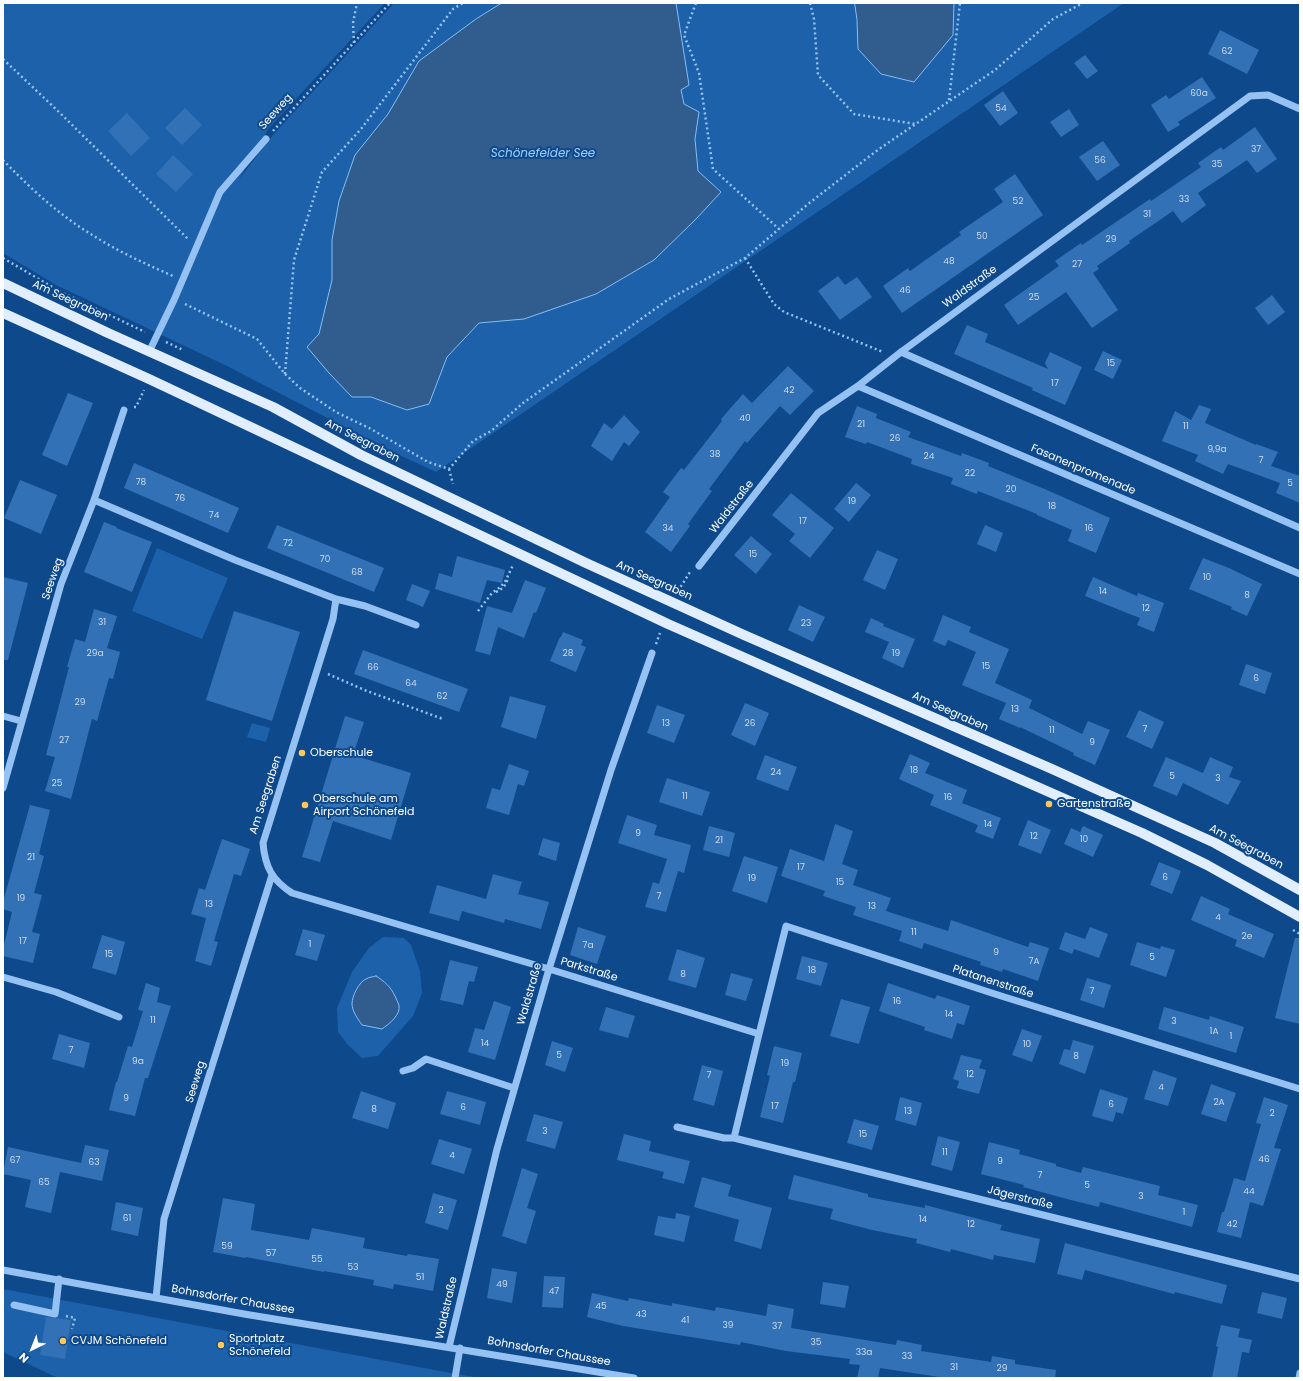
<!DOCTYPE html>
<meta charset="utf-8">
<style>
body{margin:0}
#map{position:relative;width:1303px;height:1381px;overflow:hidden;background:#0e498c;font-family:Poppins,sans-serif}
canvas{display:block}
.frame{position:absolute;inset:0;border:4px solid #fff;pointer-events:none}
.north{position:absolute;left:12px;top:1329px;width:40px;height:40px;-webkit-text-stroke:3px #0e498c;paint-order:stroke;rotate:223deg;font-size:11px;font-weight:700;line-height:16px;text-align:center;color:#fff}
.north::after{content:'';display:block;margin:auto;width:14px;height:18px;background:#fff;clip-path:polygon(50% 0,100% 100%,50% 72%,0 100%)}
</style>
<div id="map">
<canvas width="1303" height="1381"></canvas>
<div class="frame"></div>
<div class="north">N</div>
</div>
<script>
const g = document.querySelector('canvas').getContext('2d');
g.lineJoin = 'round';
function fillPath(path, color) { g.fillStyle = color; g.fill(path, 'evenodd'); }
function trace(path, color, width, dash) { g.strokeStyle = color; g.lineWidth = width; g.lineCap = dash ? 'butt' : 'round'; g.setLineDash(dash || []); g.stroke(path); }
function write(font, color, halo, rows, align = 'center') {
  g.font = font + ' Poppins,sans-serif'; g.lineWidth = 4; g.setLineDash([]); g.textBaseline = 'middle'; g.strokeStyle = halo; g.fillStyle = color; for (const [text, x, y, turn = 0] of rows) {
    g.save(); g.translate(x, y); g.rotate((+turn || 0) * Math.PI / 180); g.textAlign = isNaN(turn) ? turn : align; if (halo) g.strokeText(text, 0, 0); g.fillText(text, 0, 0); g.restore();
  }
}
const green = new Path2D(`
 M3 3H385L269 128 239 179 273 135 394 3H502L476 19 388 114 355 155 332 240V280L319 334 352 397H371L407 410 429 404 447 357 479 323 524 319 721 192 698 171 695 139 699 112 684 104 681 90 689 85 676 3H855L857 20 953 35 954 3H1124L436 472 393 452 227 366 56 285 3 253Z
 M157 548 228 578 202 639 132 611Z
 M252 723 270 728 266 742 247 737Z
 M383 937 404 938 411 945 420 971 422 993 413 1016 378 1056 362 1058 348 1045 338 1032 337 1008 352 972 369 948Z
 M3 1289 456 1374 481 1378H58L3 1352Z`);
const water = new Path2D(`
 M502 3H676L689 85 681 90 684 104 699 112 695 139 698 171 721 192 696 219 654 260 596 294 524 319 479 323 447 357 429 404 407 410 371 397H352L329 373 307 347 319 334 332 280V240L339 201 355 155 388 114 419 61 476 19Z
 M855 3H954L953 35 914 82 881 74 858 49 857 20Z
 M376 976C385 982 390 986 395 996 396 999 398 1002 399 1005 401 1015 389 1024 382 1029L362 1025C358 1019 352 1011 352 1004 352 996 359 982 366 979 369 977 373 977 376 976Z`);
const building = new Path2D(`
 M1220 30 1259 50 1247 74 1208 54Z
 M1085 55 1098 71 1087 79 1074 63Z
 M1202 77 1216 98 1178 122 1180 125 1168 132 1151 105 1166 95 1169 99Z
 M1003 91 1018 113 1000 126 984 105Z
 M185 108 202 125 182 145 165 128Z
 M1069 109 1079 125 1061 137 1050 122Z
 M127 113 150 138 131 156 108 131Z
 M1255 127 1277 159 1257 173 1247 160 1198 193 1206 205 1182 223 1173 211 1129 241 1130 243 1097 266 1099 269 1093 273 1118 310 1092 328 1066 292 1018 325 1004 305 1059 266 1055 261 1081 243 1082 245 1150 199 1151 201 1201 167 1198 163 1221 147 1223 150Z
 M1103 141 1120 165 1097 181 1079 157Z
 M173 155 193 174 176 192 156 174Z
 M1015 174 1043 215 902 313 883 286 908 268 910 271 961 235 959 232 1003 202 994 189Z
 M838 276 845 285 857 277 872 297 840 320 818 291Z
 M1272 295 1285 312 1268 325 1255 308Z
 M967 325 988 334 985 342 1048 369 1045 363 1050 352 1082 367 1065 405 1032 390 1033 388 954 354Z
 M1103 351 1122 360 1113 379 1094 370Z
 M788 366 814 391 790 415 780 406 747 443 745 441 709 489 712 491 688 524 690 526 671 552 645 532 670 497 663 492 681 468 684 470 722 421 721 419 743 394 752 403Z
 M68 393 93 403 67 466 42 455Z
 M1199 405 1211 409 1205 423 1256 445V444L1278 452 1271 466 1300 476V503L1276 493 1280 483 1228 464 1223 474 1195 461 1198 455 1162 441 1175 411 1191 420Z
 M857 406 877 414 876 418 911 432 908 437 961 456 962 453 989 463 988 466 1047 490 1110 518 1096 553 1068 541 1072 530 1037 515V514L978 491 977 494 951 484 953 478 911 464 912 459 867 442 866 444 845 437Z
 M624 415 640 432 629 446 624 442 612 461 591 446 604 423 612 429Z
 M134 463 239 508 228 533 124 488Z
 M20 480 57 495 41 534 4 518Z
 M856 483 871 495 849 522 834 509Z
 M791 493 834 528 810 558 789 541 795 534 772 515Z
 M104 522 117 527 116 528 152 542 132 592 84 572Z
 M277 525 384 568 374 592 267 548Z
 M985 525 1003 533 996 552 977 544Z
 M751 536 772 554 756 574 734 555Z
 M877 550 898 559 885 590 863 580Z
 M457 556 505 570 502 583 487 580 480 603 435 589 439 573 452 577Z
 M1203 558 1229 568 1262 584 1247 616 1231 609 1232 607 1189 589Z
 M3 577 28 583 8 660H3Z
 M1093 577 1137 596 1138 593 1164 603 1154 632 1137 625 1140 618 1127 613 1085 596Z
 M525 580 546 588 536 613 534 612 524 638 498 627 490 655 475 651 487 606 512 613Z
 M412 584 430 591 423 607 406 600Z
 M799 605 825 617 813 642 788 630Z
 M94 609 117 616 107 648 120 652 113 679 109 678 97 721 92 719 71 799 45 791 55 757 46 755 69 667H67L75 639 85 642Z
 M234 611 300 632 272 721 206 700Z
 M943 615 971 627 969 632 1009 649 995 683 1032 700 1029 708 1082 734 1088 721 1110 730 1095 765 1073 755 1074 753 1020 727V728L999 719 1006 703 962 685 976 652 948 640 945 646 933 641Z
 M871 618 884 624 883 626 915 639 903 668 882 658 889 642 865 632Z
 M563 632 583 640 581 645 586 647 576 672 550 661 560 637H561Z
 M363 650 468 689 459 712 354 674Z
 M1246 664 1272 673 1265 694 1239 685Z
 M510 696 546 706 536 739 501 727Z
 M745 703 769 713 755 746 731 735Z
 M657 705 685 715 674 743 647 733Z
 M1139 710 1164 722 1152 749 1126 737Z
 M345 716 364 722 353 755 411 773 391 840 333 821 320 862 302 857Z
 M910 754 930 763 925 773 967 790 962 803 1001 818 993 839 975 832 978 825 930 805 934 795 899 779Z
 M765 755 797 767 788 791 756 779Z
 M1166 757 1203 773 1210 757 1233 767 1229 777 1241 781 1228 805 1183 783 1177 796 1153 786Z
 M509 764 529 771 524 786 518 784 509 815 486 808 492 788 500 790Z
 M667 778 710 792 702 816 659 802Z
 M30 805 50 810 39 854 44 856 34 893 42 895 32 932 40 934 33 963 3 956V949L12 912 3 909V902Z
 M627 815 657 825 654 835 691 845 684 873 678 871 666 912 645 907 653 882 659 884 667 859 618 843Z
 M1028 820 1051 830 1041 854 1018 845Z
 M835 824 853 831 842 864 858 870 853 885 891 898 886 911 948 931 951 920 1028 947 1030 942 1049 948 1038 981 1003 969 1002 972 980 965 981 962 924 943 922 949 899 941 902 931 853 915 856 907 823 896 825 891 781 876 790 849 824 861Z
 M709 826 735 833 729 857 703 850Z
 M1083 826 1103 835 1093 857 1064 844 1071 828 1080 832Z
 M543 838 560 843 556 861 538 855Z
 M222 839 250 849 241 876 234 874 214 941 218 942 211 966 195 961 206 918 191 914 199 888 205 890Z
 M744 856 778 867 767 903 732 891Z
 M1159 862 1181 871 1172 894 1150 885Z
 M493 874 522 882 518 894 549 902 541 929 505 919 504 923 462 911 459 921 429 913 437 885 486 899Z
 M1201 896 1230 909 1228 914 1274 934 1264 958 1235 946 1237 940 1191 920Z
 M578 927 606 936 597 964 570 955Z
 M1090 927 1108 934 1099 958 1074 949 1072 954 1059 949 1065 932 1085 939Z
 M303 929 325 935 317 961 295 955Z
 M102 935 125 942 116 975 92 968Z
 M1295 938H1300V1024L1275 1018Z
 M1137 942 1160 949 1161 946 1175 950 1166 977 1130 965Z
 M677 949 705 958 696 988 668 980Z
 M802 956 828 963 821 986 796 979Z
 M450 960 478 967 474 982 469 981 463 1005 440 1000Z
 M731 973 753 979 746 1001 725 995Z
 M1087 978 1111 985 1104 1008 1080 1000Z
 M146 983 160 988 157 1002 171 1006 148 1078H145L135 1116 109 1110 116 1082H117L128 1046 132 1047 143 1011 138 1010Z
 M888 983 935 999 937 995 970 1006 964 1025 957 1023 952 1039 924 1030 925 1027 879 1011Z
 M841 999 870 1007 859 1044 830 1036Z
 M494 1001 511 1007 495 1060 468 1052 475 1028 484 1030Z
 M606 1007 635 1016 628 1038 599 1030Z
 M1164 1007 1209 1020 1210 1016 1244 1027 1236 1053 1158 1029Z
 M1022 1029 1042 1036 1032 1062 1012 1055Z
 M59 1034 90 1043 84 1068 52 1059Z
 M1073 1040 1094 1046 1085 1074 1059 1064 1064 1049 1070 1050Z
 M552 1041 573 1048 565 1072 545 1065Z
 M774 1046 802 1053 795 1082H793L783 1123 760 1117 770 1076 767 1075Z
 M961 1055 982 1060 979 1068 986 1070 979 1094 957 1088 959 1081 953 1079Z
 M702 1065 723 1071 714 1106 693 1100Z
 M1153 1070 1177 1078 1168 1106 1144 1099Z
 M1211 1084 1236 1093 1226 1122 1201 1114Z
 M1100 1089 1128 1098 1123 1114 1116 1112 1113 1122 1092 1116Z
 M361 1091 396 1103 388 1129 352 1118Z
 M447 1091 486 1102 480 1125 440 1114Z
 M900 1097 922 1103 916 1126 895 1120Z
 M1264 1097 1288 1105 1274 1148 1281 1149 1263 1206 1250 1202 1241 1238 1217 1232 1222 1212H1224L1234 1178 1245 1181 1261 1124 1256 1123Z
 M534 1114 563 1122 555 1149 526 1141Z
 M854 1119 879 1126 872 1150 847 1143Z
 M624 1134 651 1141 649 1151 690 1161 684 1184 662 1178 664 1172 617 1160Z
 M938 1136 960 1142 952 1171 931 1165Z
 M439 1139 472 1149 464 1174 431 1164Z
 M989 1142 1020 1150 1019 1154 1056 1164V1166L1081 1173 1083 1167 1160 1186 1158 1195 1198 1205 1192 1227 1100 1202 1099 1207 1067 1199 1023 1187 1024 1185 981 1174Z
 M85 1145 109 1150 102 1181 60 1172 51 1213 25 1207 31 1180 3 1174 8 1147 81 1163Z
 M522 1168 538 1174 527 1208 536 1211 526 1244 502 1236Z
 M794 1175 868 1194V1197L925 1208V1205L1002 1225 1000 1230 1040 1239 1035 1263 994 1255 993 1260 951 1249 950 1252 916 1243 917 1239 872 1230 830 1219 833 1209 788 1199Z
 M702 1177 731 1185 728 1196 772 1208 761 1249 734 1241 739 1220 694 1207Z
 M433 1193 457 1200 448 1230 425 1223Z
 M223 1198 255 1204 251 1230 309 1240 312 1228 365 1238 363 1248 407 1256 408 1254 439 1259 433 1291 394 1284 393 1289 373 1285 374 1280 324 1271V1272L246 1257 245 1258 213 1252Z
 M116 1202 143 1208 138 1236 111 1230Z
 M676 1213 690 1216 684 1242 654 1235 658 1216 675 1219Z
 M1065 1243 1227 1285 1222 1304 1175 1292 1174 1294 1085 1270 1082 1280 1057 1274Z
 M492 1268 517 1272 512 1303 487 1298Z
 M544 1276 565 1277 563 1308 542 1307Z
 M823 1282 849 1286 845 1308 820 1304Z
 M1262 1292 1287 1298 1282 1319 1257 1313Z
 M592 1293 628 1301 629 1298 672 1306V1303L715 1311 716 1307 766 1316 768 1304 794 1309 791 1328 896 1345 897 1340 922 1345 921 1351 991 1362 992 1356 1015 1360V1364L1056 1370 1055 1378H946L880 1368 878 1378H857L860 1365 849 1364 850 1359 786 1351 741 1342 740 1345 623 1326 587 1317Z
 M46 1317 71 1320 65 1359 40 1355Z
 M1221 1325 1240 1329 1238 1337 1252 1340 1249 1353 1242 1352 1237 1378H1212L1218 1347 1216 1346Z`);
const path = new Path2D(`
 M696 3 684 35 699 73 713 169 779 229
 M810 3 814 19 818 75 854 114 915 124
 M354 43 353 23 357 3
 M3 59 60 113 188 239
 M949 100 960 3
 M273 131 390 3
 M3 160C30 188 60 216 94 236 119 252 146 264 173 276
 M3 258 59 291 145 332
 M745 258 774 304 784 312 883 352
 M185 304 257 339 285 374 300 388 336 412 371 429 428 462 449 469 473 441 491 431 523 403 669 299 745 258 808 204 879 149 995 70 1053 19 1083 3
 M166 342 183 350
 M285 374 294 260 322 172 361 129 453 9 463 3
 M134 407H136L144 390
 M449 469 453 484
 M678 591 690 572
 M496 592C503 589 507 584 508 577
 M478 611 492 593 499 588 505 582 513 565
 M656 644 660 633
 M328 674 367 691 443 719
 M1293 930 1300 934
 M66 1316 75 1318 72 1329`);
const minor = new Path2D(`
 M149 352 174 300 220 192 266 139
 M901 352 1300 528
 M858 386 1300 574
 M94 500 235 560 336 599 365 606 416 625
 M699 566 818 413 858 386 901 352 1250 96 1268 95 1300 109
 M336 599 333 619 263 843C265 867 272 880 292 893L549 969 759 1034
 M3 716 21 721
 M3 788 61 584 94 500 124 410
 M3 977 56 992 119 1017
 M403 1071 413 1068 426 1059 514 1088
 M1300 1089 998 995 786 926 759 1034 734 1138 1300 1279
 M677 1127 724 1138H734
 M3 1270 244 1314 634 1378
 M156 1298 164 1219 272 875
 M14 1305 55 1314 59 1279
 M449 1347 497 1149 549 969 611 770 652 653
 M455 1378 460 1348
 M1299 1378 1300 1373`);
const major = new Path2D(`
 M3 283 108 333 273 407 361 455 586 563 744 635 1052 769 1215 843 1300 890
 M3 313 149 379 668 624 1142 833 1207 865 1300 917`);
const markers = [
 [302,753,4,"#ffc957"],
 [1049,804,4,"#ffc957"],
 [305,805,4,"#ffc957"],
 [63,1341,4,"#ffc957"],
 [221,1345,4,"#ffc957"]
];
const numberNames = [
 ["62",1227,52],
 ["60a",1199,94],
 ["54",1001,109],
 ["37",1256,150],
 ["56",1100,161],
 ["35",1217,165],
 ["33",1184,200],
 ["52",1018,202],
 ["31",1147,215],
 ["50",982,237],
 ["29",1111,240],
 ["48",949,262],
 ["27",1077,265],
 ["46",905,291],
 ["25",1034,298],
 ["15",1111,364],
 ["17",1055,384],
 ["42",789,391],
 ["40",745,419],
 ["21",861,425],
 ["11",1186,427],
 ["26",895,439],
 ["9,9a",1217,450],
 ["38",715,455],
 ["24",929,457],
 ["7",1261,461],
 ["22",970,474],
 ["78",141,483],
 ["5",1290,484],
 ["20",1011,490],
 ["76",180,499],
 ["19",852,502],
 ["18",1052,507],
 ["74",214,516],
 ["17",803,522],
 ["34",668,529],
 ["16",1089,529],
 ["72",288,544],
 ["15",753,555],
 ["70",325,560],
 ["68",357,573],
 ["10",1207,578],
 ["14",1103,592],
 ["8",1247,596],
 ["12",1146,609],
 ["31",102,623],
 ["23",806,624],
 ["29a",95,654],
 ["28",568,654],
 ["19",896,654],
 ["15",986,667],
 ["66",373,668],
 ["6",1256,679],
 ["64",411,684],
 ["62",442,697],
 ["29",80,703],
 ["13",1015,710],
 ["13",666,724],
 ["26",750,724],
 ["7",1145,730],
 ["11",1052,731],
 ["27",64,741],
 ["9",1092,743],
 ["18",914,771],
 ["24",776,773],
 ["5",1172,777],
 ["3",1218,779],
 ["25",57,784],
 ["11",685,797],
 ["16",948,798],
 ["14",988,825],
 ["9",638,834],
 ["12",1034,837],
 ["10",1084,840],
 ["21",719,841],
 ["21",31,858],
 ["17",801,868],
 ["6",1165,878],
 ["19",752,879],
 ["15",840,883],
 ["7",659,897],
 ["19",21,899],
 ["13",209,905],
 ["13",872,907],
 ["4",1218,918],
 ["11",914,933],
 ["2e",1247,937],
 ["17",23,942],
 ["1",310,945],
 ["7a",588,946],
 ["9",996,953],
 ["15",109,955],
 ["5",1152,958],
 ["7A",1034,962],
 ["18",812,971],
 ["8",683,975],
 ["7",1092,992],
 ["16",897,1002],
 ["14",949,1015],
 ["11",153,1021],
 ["3",1174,1022],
 ["1A",1214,1032],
 ["1",1231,1037],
 ["14",485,1044],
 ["10",1027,1045],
 ["7",71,1051],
 ["5",559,1056],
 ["8",1076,1057],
 ["9a",138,1062],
 ["19",785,1064],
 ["12",970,1075],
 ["7",709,1076],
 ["4",1161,1088],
 ["9",126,1099],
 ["2A",1219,1103],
 ["6",1111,1105],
 ["17",775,1107],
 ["6",463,1108],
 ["8",374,1110],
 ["13",908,1112],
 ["2",1272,1114],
 ["3",545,1132],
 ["15",863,1135],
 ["11",945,1153],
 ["4",452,1156],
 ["46",1264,1160],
 ["67",15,1161],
 ["9",1000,1162],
 ["63",94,1163],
 ["7",1040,1176],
 ["65",44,1183],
 ["5",1087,1186],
 ["44",1249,1192],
 ["3",1141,1197],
 ["2",441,1211],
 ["1",1184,1213],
 ["61",127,1219],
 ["14",923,1220],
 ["12",971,1225],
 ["42",1232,1225],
 ["59",227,1247],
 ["57",271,1254],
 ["55",317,1260],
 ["53",353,1268],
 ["51",420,1278],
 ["49",502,1285],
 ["47",554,1292],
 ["45",601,1307],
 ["43",641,1315],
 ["41",685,1321],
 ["39",728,1326],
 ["37",777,1327],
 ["35",816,1343],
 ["33a",864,1353],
 ["33",907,1357],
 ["31",954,1368],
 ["29",1002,1369]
];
const streetNames = [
 ["Seeweg",276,112,-48],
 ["Waldstraße",970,287,-36],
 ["Am Seegraben",70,301,25],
 ["Am Seegraben",362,441,27],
 ["Fasanenpromenade",1083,470,23],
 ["Waldstraße",732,507,-52],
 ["Seeweg",53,579,-71],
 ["Am Seegraben",654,581,24],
 ["Am Seegraben",950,712,24],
 ["Am Seegraben",266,795,-72],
 ["Am Seegraben",1246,847,28],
 ["Parkstraße",589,970,17],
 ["Platanenstraße",993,982,18],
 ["Waldstraße",530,994,-74],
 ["Seeweg",196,1082,-73],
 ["Jägerstraße",1020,1198,14],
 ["Bohnsdorfer Chaussee",233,1300,10],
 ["Waldstraße",447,1308,-77],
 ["Bohnsdorfer Chaussee",549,1352,10]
];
const poiNames = [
 ["Oberschule",310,753],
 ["Oberschule am",313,799],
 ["Airport Schönefeld",313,812],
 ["Gartenstraße",1057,804],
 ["Sportplatz",229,1339],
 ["Schönefeld",229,1352],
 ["CVJM Schönefeld",71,1341]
];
const waterNames = [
 ["Schönefelder See",543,154]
];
fillPath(green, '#1d61aa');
fillPath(water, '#305c8e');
trace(water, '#86bef7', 1);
fillPath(building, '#3271b5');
trace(path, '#95c2f3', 2.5, [2, 3]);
trace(minor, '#95c2f3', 7);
trace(major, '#e1eeff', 10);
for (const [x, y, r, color] of markers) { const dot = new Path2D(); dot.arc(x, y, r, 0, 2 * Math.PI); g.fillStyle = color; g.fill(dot); trace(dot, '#0e498c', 1.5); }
write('9px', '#ccdcec', null, numberNames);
write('11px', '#fff', '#0e498c', streetNames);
write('11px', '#fff', '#0e498c', poiNames, 'left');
write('italic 12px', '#a0ccfa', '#0e498c', waterNames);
</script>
